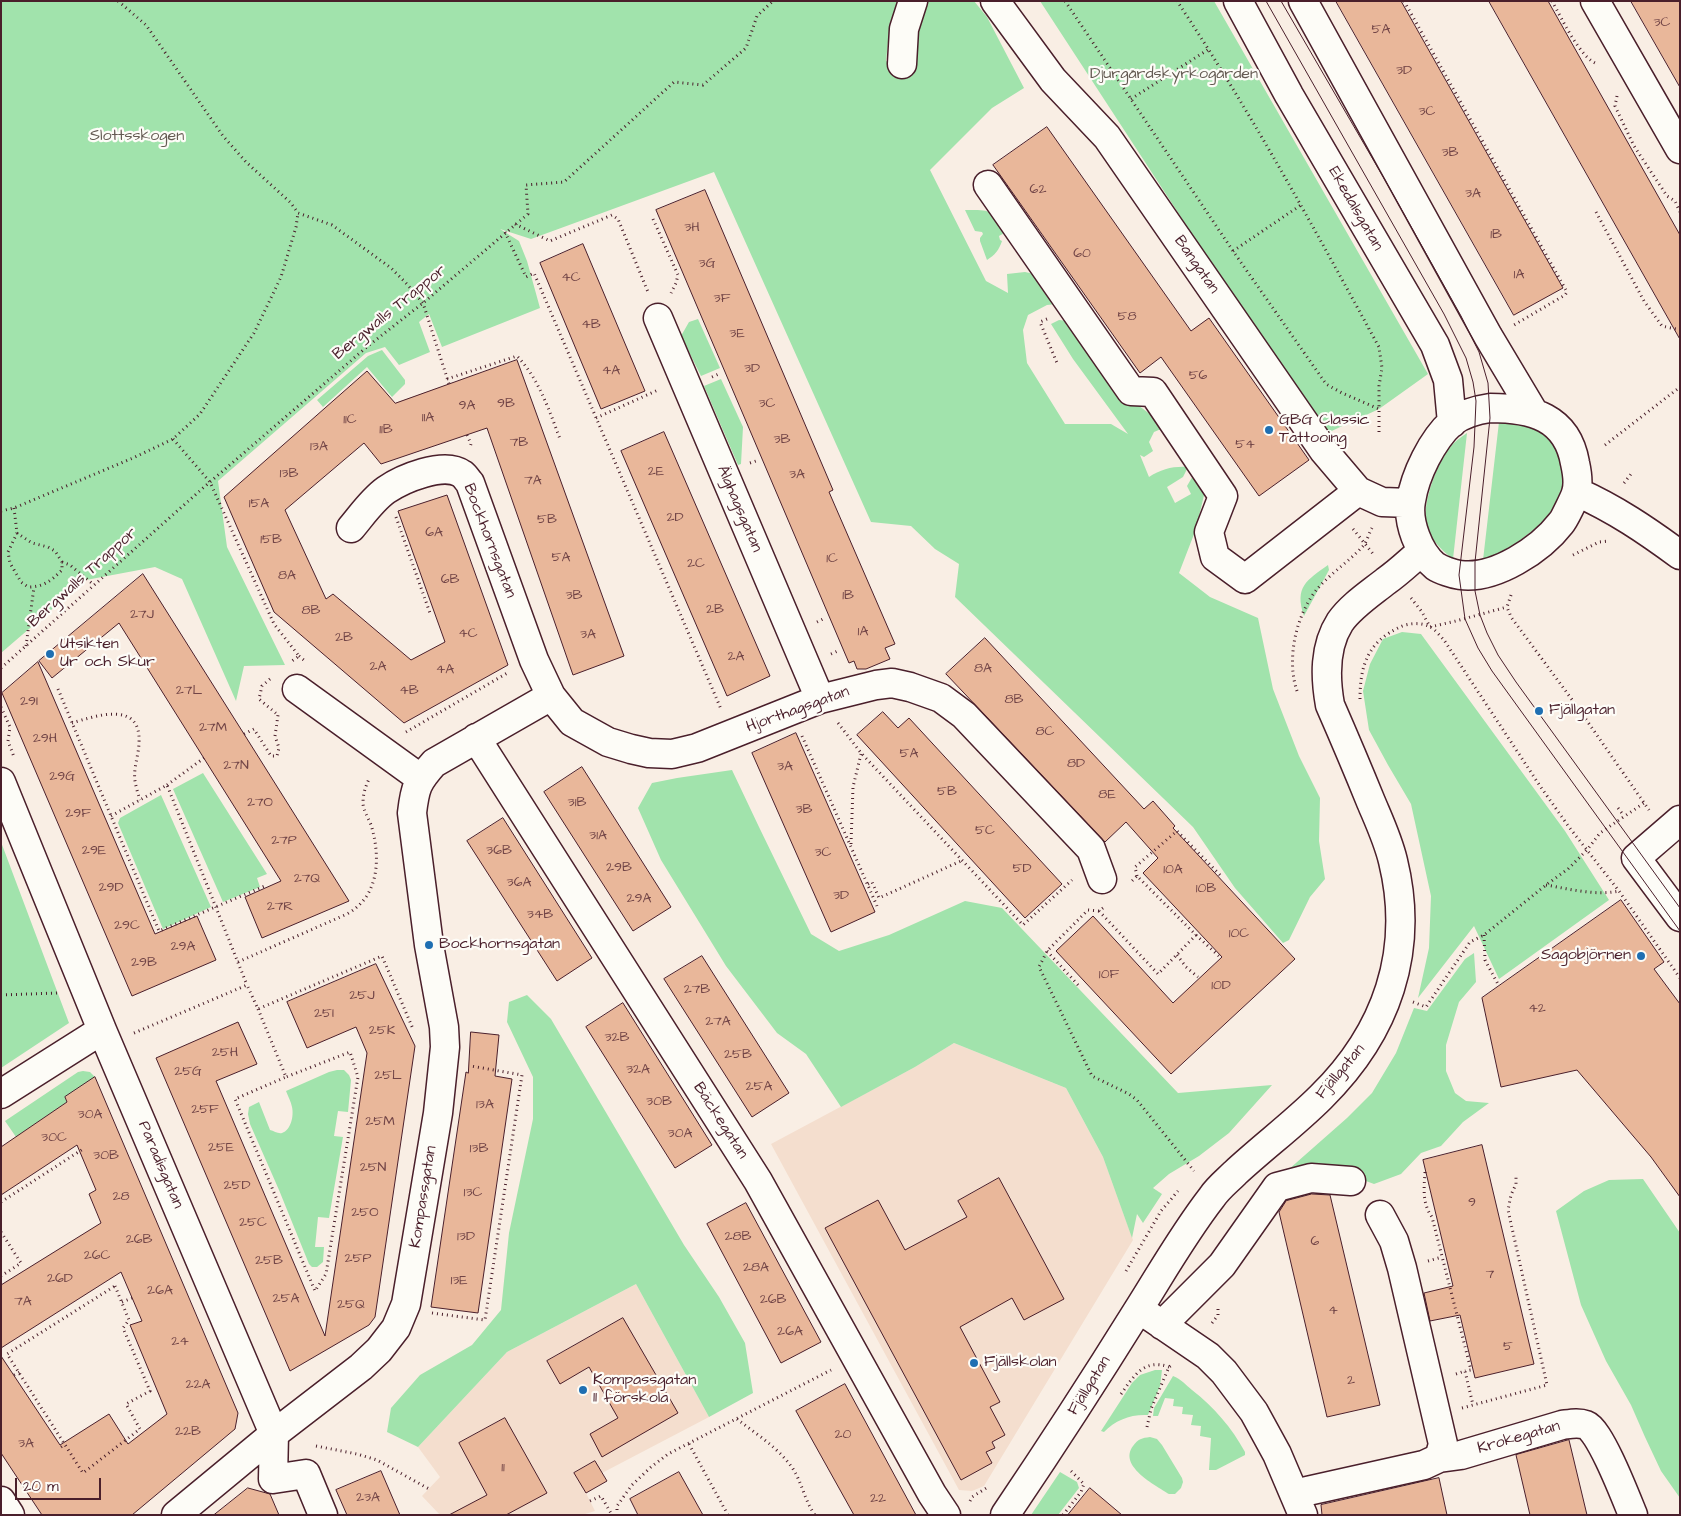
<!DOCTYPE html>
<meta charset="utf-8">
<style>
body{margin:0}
#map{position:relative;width:1681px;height:1516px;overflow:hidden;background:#f9eee4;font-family:"Architects Daughter",sans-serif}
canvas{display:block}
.frame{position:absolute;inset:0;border:2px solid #4a1f2b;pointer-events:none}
.scale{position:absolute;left:15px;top:1478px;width:86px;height:22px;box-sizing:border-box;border:2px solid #4a1f2b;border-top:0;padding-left:6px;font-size:15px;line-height:18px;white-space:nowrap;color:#4a1f2b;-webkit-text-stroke:4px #fdfcf7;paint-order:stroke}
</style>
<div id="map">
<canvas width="1681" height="1516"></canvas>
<div class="frame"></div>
<div class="scale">20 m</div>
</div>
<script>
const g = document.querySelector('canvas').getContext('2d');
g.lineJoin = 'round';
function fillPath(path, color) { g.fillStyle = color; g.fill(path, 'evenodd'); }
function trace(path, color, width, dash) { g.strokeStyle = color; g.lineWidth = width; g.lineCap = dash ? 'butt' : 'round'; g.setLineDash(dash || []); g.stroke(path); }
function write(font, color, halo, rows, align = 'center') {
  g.font = font + ' "Architects Daughter",sans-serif'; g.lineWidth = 4.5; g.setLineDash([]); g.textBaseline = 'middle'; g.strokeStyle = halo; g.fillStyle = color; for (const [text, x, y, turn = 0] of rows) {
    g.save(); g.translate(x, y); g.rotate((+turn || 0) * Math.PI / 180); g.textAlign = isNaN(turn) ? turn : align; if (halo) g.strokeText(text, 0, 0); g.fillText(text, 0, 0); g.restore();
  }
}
const built = new Path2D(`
 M954 1043 1066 1088 1103 1157 1133 1240 984 1486 972 1491 959 1490 771 1144 915 1067Z
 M636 1284 709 1417 602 1473 586 1493 595 1511 582 1515H440L422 1496 440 1477 418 1447 507 1352Z`);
const green = new Path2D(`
 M1 1H898L890 23 886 61 907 69 924 1H974L987 17 1024 88 992 108 930 170 986 281 1008 293 1007 274 1025 272 1034 274 1057 304 1047 305 1028 315 1023 330 1027 363 1065 424H1111L1128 434 1073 359 1051 324 1059 320 1068 321C1087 346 1111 382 1134 402 1144 410 1157 417 1161 429L1154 432 1149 442 1153 451 1144 457 1140 455 1149 477C1161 469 1174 466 1188 467L1183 477 1167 487 1175 503 1191 494 1187 486 1194 474 1205 491 1196 529 1179 573 1210 597 1258 618 1273 689 1299 756 1320 798 1319 841 1325 879 1310 897 1289 940 1283 943 1235 888 1193 827 955 597 959 564 935 549 911 526 871 522 714 172 531 239 500 229 519 241 527 261 540 308 442 347 429 314 419 322 430 352 399 365 385 347 366 353 218 481 227 547 285 665 244 666 236 701 182 579 155 567 86 580 1 653Z
 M1040 1H1214L1428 374 1379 409 1323 435Z
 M965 210C991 210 992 209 1006 232L999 236 1000 240 1002 241C999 250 995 255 987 260L980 241V238L983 234 982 232 975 231Z
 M698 319 720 368 701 376 681 336 689 322Z
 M382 350 405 380V384L392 397 367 367 323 407 317 400 368 356Z
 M721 379 743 427 741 464 738 465 704 386Z
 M1512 421C1524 424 1535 426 1544 433 1547 436 1549 439 1552 442 1566 462 1567 489 1553 510 1544 523 1532 531 1519 541 1507 550 1498 558 1483 560L1499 422Z
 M1467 433 1453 559C1440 549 1429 538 1426 522 1423 500 1437 465 1449 448 1454 442 1461 437 1467 433Z
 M1328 565 1329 570 1304 616C1294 587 1307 580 1328 565Z
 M1402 632 1421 634 1565 831 1609 900 1499 979 1474 926 1418 998 1429 948 1431 896 1411 804 1388 765 1369 730 1363 691 1370 664 1383 639Z
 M732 770 759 827 811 934 839 951 889 935 965 901 1002 908 1178 1093 1272 1085 1229 1133 1199 1156 1169 1174 1153 1188 1162 1194 1143 1223 1137 1214 1132 1238 1103 1157 1066 1088 954 1043 915 1067 841 1107 806 1054 777 1033 726 966 661 860 638 808 652 783 677 778Z
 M203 773 267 874 257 878 260 887 223 902 173 789Z
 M161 795 211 907 163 929 118 823 120 818Z
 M1 842 69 1023 1 1068Z
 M1474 953 1476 982 1459 1002 1446 1045V1071L1455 1093 1466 1101 1489 1103 1463 1122 1441 1146 1421 1153 1401 1174 1374 1184 1350 1175 1288 1170 1347 1118 1372 1093 1396 1053 1414 1008 1427 1011 1465 959Z
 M527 995 551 1019 684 1245 719 1297 745 1343 753 1393 709 1417 636 1284 507 1352 418 1447 387 1432 391 1408 420 1375 472 1345 501 1310 509 1233 533 1119V1077L507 1022 509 1002Z
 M337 1070H344L349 1075 351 1080 348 1112 338 1111 334 1136 343 1137 329 1218 318 1217 315 1247H324L323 1262 317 1267H312L309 1264 279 1190 250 1124 248 1114 249 1107 259 1102 270 1130C274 1131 278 1134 282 1133 291 1130 294 1116 292 1107 291 1102 288 1096 286 1091L329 1072Z
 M83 1071 90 1072 95 1077 65 1097 67 1102 16 1137 5 1121 78 1072Z
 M1643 1179 1680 1233V1498L1661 1471 1645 1437 1631 1405 1606 1361 1581 1305 1556 1211 1584 1191 1609 1180Z
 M1155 1370H1162L1160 1386 1148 1415C1131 1414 1115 1420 1104 1432L1101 1431 1132 1383 1140 1375Z
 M1173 1376C1181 1379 1186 1385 1192 1390 1214 1407 1232 1428 1245 1452V1455L1216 1470H1209L1211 1438 1200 1436 1201 1426 1191 1425 1193 1415 1182 1414 1183 1407 1173 1406 1174 1399 1165 1398 1158 1416H1153L1154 1408Z
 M1150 1437 1157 1439 1162 1445 1182 1478 1183 1482 1181 1488 1175 1494H1169C1155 1485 1118 1466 1133 1446 1138 1439 1142 1438 1150 1437Z
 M1060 1472 1077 1482 1079 1488 1058 1515H1031Z`);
const building = new Path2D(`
 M1336 1H1401L1563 288 1514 315Z
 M1489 1H1548L1680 235V339Z
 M1631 1H1680V87Z
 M1047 127 1191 331 1209 318 1309 460 1259 496 1161 357 1140 373 993 165Z
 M705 190 833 490 829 492 895 644 885 648 890 659 866 669H857L854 661 849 663 656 210Z
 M583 244 645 391 601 409 540 263Z
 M517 360 624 656 573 675 487 428 381 464 364 443 285 510 326 599 333 594 411 660 445 642 398 511 447 495 508 665 404 723 274 612 224 497 367 371 395 403Z
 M664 432 770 676 727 696 621 451Z
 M143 574 244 734 349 901 262 938 245 897 281 881 119 623 52 678 39 661Z
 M985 638 1144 809 1153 801 1175 826 1173 828 1295 959 1171 1074 1056 951 1093 916 1173 1003 1222 957 1143 873 1158 858 1126 822 1105 842 946 674Z
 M38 662 155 934 197 916 216 960 132 996 2 693Z
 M883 712 898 728 909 718 1062 884 1025 918 857 735Z
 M796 733 875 912 831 932 752 753Z
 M582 767 671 907 633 931 544 792Z
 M503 818 592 958 557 981 467 841Z
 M1621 900 1664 962 1654 969 1680 1004V1197L1651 1157 1577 1070 1501 1087 1482 998Z
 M702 956 789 1093 752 1117 664 979Z
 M376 964 415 1046 375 1317 369 1325 290 1371 156 1058 238 1022 257 1064 216 1081 325 1336 367 1053 356 1027 307 1048 287 1002Z
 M623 1003 712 1145 675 1168 586 1027Z
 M471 1032 499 1035 495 1076 512 1079 478 1313 431 1307 466 1072 468 1073Z
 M95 1077 238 1413 235 1429 132 1515H42L1 1453V1356L60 1445 109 1414 128 1444 167 1414 130 1325 142 1321 121 1272 1 1348V1285L101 1223 89 1194 96 1190 77 1145 1 1195V1147L67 1102 65 1097Z
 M1482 1145 1534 1364 1475 1378 1460 1315 1430 1321 1424 1293 1453 1286 1423 1160Z
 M999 1178 1064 1299 1024 1320 1012 1298 960 1327 1000 1402 990 1407 1005 1435 992 1442 995 1448 986 1452 992 1463 961 1480 825 1228 878 1200 905 1250 967 1217 958 1201Z
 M1312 1194 1330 1195 1380 1405 1327 1417 1279 1212 1286 1201Z
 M746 1203 821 1342 781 1363 707 1224Z
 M623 1318 678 1413 602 1457 590 1434 618 1418 589 1367 560 1384 547 1361Z
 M845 1384 916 1515H854L796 1411Z
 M505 1418 547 1493 506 1515H449L487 1495 459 1443Z
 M1569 1440 1587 1515H1530L1516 1455Z
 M595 1461 607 1481 586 1493 574 1473Z
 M381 1471 400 1515H347L336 1490Z
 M679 1472 703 1515H638L630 1499Z
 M1439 1478 1447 1515H1322L1321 1505Z
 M248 1488 270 1494 279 1515H214Z
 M1090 1488 1122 1515H1068Z`);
const path = new Path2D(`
 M118 1 146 25 223 136 246 162 291 203 298 213 332 225 391 268 405 282 423 303 449 384
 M1065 1 1233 251 1326 384 1342 393 1379 409V386L1382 368 1379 347C1315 230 1251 112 1177 1
 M1404 1 1567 292 1565 295 1514 325
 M1552 1C1561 17 1581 60 1598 64
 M1617 96 1615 106 1634 146 1667 196 1675 201 1680 212
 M1131 99 1209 49
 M1596 212 1644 301 1662 326 1680 330
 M653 219 678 275 676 283 671 293
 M515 224 550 241 612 215 618 219 648 292
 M505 232 526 277 534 273 721 709
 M1233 251 1301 205
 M1047 319 1040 322 1057 363
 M712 377 721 373
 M447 379 517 356C539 379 549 410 560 439
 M596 418 658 390
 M1379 432V409
 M467 435 471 444 470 447
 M173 439 210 482 274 624 299 656 292 661
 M1605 445 1680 387
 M750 463 759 460
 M1624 483 1631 474
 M14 508 17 533 8 552 10 563 21 582 28 587C43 587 51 581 62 570V562L55 551 48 547 32 543 17 533
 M1 511 14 508 133 458 173 439 200 414 254 333 281 277 296 227 298 213
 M396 517 431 616
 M1353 529 1374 555
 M1573 555 1599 542 1609 541
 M62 562 70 565 94 585
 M1511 595 1507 607 1511 617 1576 705 1649 810
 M1411 598 1422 612 1430 627 1456 621 1507 607
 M817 622 825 618
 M26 646 34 587
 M831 654 840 650
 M299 656 306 662
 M1 668 203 488 368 346 423 303 528 214 526 185 564 182 674 82 703 85 746 48 757 16 773 1
 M270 679 262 686 259 699 278 715
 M58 689 159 931 267 885
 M1297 691C1286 659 1296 614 1318 588 1332 572 1350 561 1364 545 1367 541 1369 533 1372 528
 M1360 699C1360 665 1368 642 1400 627 1408 623 1422 622 1430 627 1435 629 1440 636 1444 640L1540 786 1569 827 1619 891 1680 978
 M1 707 10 727 8 741 14 757
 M72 723C95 716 141 700 139 742 139 755 133 768 135 781 136 787 138 794 140 800
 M838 723 861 753 1023 925 1072 880
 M406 732 509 672
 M244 734 254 729 271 756H277L279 748 275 736 278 715
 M802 736 877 906
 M167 785 204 758
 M1618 808 1624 816
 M111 816 167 785 247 985
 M851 844 853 787 861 754
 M1137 876 1135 867 1177 831 1222 877
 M868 884 872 882 879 898 961 861
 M1546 885C1570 889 1595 896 1619 891
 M1103 908 1099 911 1088 910 1047 951 1039 967 1092 1076 1129 1094 1137 1100 1194 1171
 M1099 911 1158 974 1196 935 1137 876 1131 882
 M1196 935 1220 957
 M1484 935 1485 960 1499 986
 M1047 951 1079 986
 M1177 955 1186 967 1198 977
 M238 962 347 914C378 897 381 861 372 828 370 820 363 811 363 803 363 793 366 785 370 777
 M1 995 57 993
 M1413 1002 1426 1007 1470 942 1484 935 1546 885 1568 869 1587 850 1600 833 1644 803
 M258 1009 286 1077 235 1099 315 1291 326 1274 358 1077 350 1052 286 1077
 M134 1033 247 985 258 1009 382 956 413 1029
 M1425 1172C1424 1189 1422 1203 1432 1217L1471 1370 1465 1371
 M1 1202 83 1149
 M1 1232 21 1263 1 1276
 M1428 1261 1442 1257
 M1126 1271 1161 1211 1178 1191
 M115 1286 129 1320 123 1328 150 1391 126 1404 140 1429 83 1473 7 1354Z
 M122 1302 132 1298
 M432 1313 485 1320 522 1075 471 1066
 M1212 1323 1218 1315V1309
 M1456 1374 1465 1371 1473 1405
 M14 1375 20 1372
 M1121 1394C1134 1376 1144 1358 1169 1367
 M1462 1408 1547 1385 1508 1210 1511 1195 1516 1184V1175
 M737 1419C755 1433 777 1447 791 1466 802 1481 804 1500 815 1515
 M1147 1427 1151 1409 1169 1367 1172 1365
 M689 1444 728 1515
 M316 1446 357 1454 377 1460 429 1489
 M61 1447 65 1444
 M590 1501 601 1496 612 1515
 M970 1501 972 1497 988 1487
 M617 1515V1506L632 1485 651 1467 668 1454 831 1370
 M1063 1515 1081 1492 1084 1484 1070 1470`);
const minor = new Path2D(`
 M995 1 1053 80 1107 137 1324 451 1358 491 1382 502 1410 503
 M1238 1 1289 95 1435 345 1448 380 1452 423
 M1303 1 1488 336 1534 413
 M1595 1 1680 149
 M902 64 904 29 913 1
 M988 185 1131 391 1153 392 1223 496 1209 532 1215 557 1245 579 1358 491
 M658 318 820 699
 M1490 408C1532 408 1567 417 1575 463 1577 472 1579 484 1576 493 1575 497 1564 520 1561 523 1541 549 1495 580 1460 575 1453 574 1441 570 1435 566 1419 553 1407 522 1411 501 1415 475 1432 440 1452 422 1464 413 1476 410 1490 408Z
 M1577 492C1615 509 1646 530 1680 555
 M297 689 420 778
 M551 696 572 722 608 742 631 749 649 753 672 754 697 748 820 699 876 685 892 683 910 687 941 698 964 715 1091 849 1102 879
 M476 738 758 1181 932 1494 946 1515
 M1 782 102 1030 274 1434 273 1479 306 1474 323 1515
 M1680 820 1636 858 1680 917
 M1 1094 102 1030
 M1139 1309 1208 1356 1224 1372 1254 1412 1277 1454 1303 1515
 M1162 1325 1222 1265 1277 1187 1311 1178 1351 1181
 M1439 1458 1461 1455 1562 1425C1570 1424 1578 1422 1586 1425 1600 1430 1626 1498 1633 1515
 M1294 1494 1424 1465 1439 1458 1443 1444 1402 1268 1394 1241 1380 1215
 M1 1501 10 1515
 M176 1515 274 1434 361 1367 379 1350 396 1328 406 1304 438 1113 445 1047 444 1027 429 945 412 813C415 787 417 782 434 763L551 696 534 660 470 483C468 481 465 476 462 474 444 461 402 479 386 490 372 500 362 515 351 528
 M1005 1515C1051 1447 1095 1379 1138 1310 1162 1272 1184 1233 1212 1197 1218 1188 1227 1181 1235 1173 1263 1147 1294 1124 1321 1097 1387 1032 1415 951 1393 861 1388 840 1379 821 1371 802 1358 770 1344 737 1330 705 1325 677 1324 647 1340 622 1351 606 1371 593 1386 581 1399 572 1410 561 1422 551`);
const tram = new Path2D(`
 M1266 1 1444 314 1466 358 1473 382 1476 401 1474 447 1459 575 1465 619 1478 648 1492 671 1680 931
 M1281 1 1385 180 1461 316 1479 352 1488 383 1490 418 1475 562V591L1480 615 1487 633 1498 655 1516 682 1680 908`);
const markers = [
 [1269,430,5,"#1f6fb2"],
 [50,654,5,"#1f6fb2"],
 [1539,711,5,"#1f6fb2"],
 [429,945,5,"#1f6fb2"],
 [1641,956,5,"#1f6fb2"],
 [974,1363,5,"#1f6fb2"],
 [583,1390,5,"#1f6fb2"]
];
const numberNames = [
 ["3C",1662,23],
 ["5A",1381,30],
 ["3D",1404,71],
 ["3C",1427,112],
 ["3B",1450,153],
 ["62",1038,190],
 ["3A",1473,194],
 ["3H",692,228],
 ["1B",1496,235],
 ["60",1082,254],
 ["3G",707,264],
 ["1A",1519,275],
 ["4C",571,278],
 ["3F",722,299],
 ["58",1127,317],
 ["4B",591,325],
 ["3E",737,334],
 ["3D",752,369],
 ["4A",611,371],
 ["56",1198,376],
 ["9B",506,404],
 ["3C",767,404],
 ["9A",467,406],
 ["11A",428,418],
 ["11C",350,420],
 ["11B",386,430],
 ["3B",782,440],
 ["7B",519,443],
 ["54",1245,445],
 ["13A",319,447],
 ["2E",656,472],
 ["13B",289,474],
 ["3A",797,475],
 ["7A",533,481],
 ["15A",259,504],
 ["2D",675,518],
 ["5B",547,520],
 ["6A",434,533],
 ["15B",271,540],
 ["5A",561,558],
 ["1C",832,559],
 ["2C",696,564],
 ["8A",287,576],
 ["6B",450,580],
 ["3B",574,596],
 ["1B",848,596],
 ["2B",715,610],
 ["8B",311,611],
 ["27J",142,615],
 ["1A",863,632],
 ["4C",468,634],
 ["3A",588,635],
 ["2B",344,638],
 ["2A",736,657],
 ["2A",378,667],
 ["8A",983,669],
 ["4A",445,670],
 ["27L",189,691],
 ["4B",409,691],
 ["8B",1014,700],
 ["29I",29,702],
 ["27M",213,728],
 ["8C",1045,732],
 ["29H",45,739],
 ["5A",909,754],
 ["8D",1076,764],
 ["27N",236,766],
 ["3A",785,767],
 ["29G",62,777],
 ["5B",947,792],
 ["8E",1107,795],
 ["27O",260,803],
 ["31B",577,803],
 ["3B",804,810],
 ["29F",78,814],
 ["5C",985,831],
 ["31A",598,836],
 ["27P",284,841],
 ["29E",94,851],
 ["36B",499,851],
 ["3C",823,853],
 ["29B",619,868],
 ["5D",1022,869],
 ["10A",1173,870],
 ["27Q",307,879],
 ["36A",519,883],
 ["29D",111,888],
 ["10B",1206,889],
 ["3D",841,896],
 ["29A",639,899],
 ["27R",280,907],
 ["34B",540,915],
 ["29C",127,926],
 ["10C",1239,934],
 ["29A",183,947],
 ["29B",144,963],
 ["10F",1109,975],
 ["10D",1221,986],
 ["27B",697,990],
 ["25J",362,996],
 ["42",1537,1009],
 ["25I",324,1014],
 ["27A",718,1022],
 ["25K",382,1031],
 ["32B",617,1038],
 ["25H",225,1053],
 ["25B",738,1055],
 ["32A",638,1070],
 ["25G",188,1072],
 ["25L",388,1076],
 ["25A",759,1087],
 ["30B",659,1102],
 ["13A",485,1105],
 ["25F",205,1110],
 ["30A",90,1115],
 ["25M",380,1122],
 ["30A",680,1134],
 ["30C",54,1138],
 ["25E",221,1148],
 ["13B",479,1149],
 ["30B",106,1156],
 ["25N",373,1168],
 ["25D",237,1186],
 ["13C",473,1193],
 ["28",121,1197],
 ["9",1472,1203],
 ["25O",365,1213],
 ["25C",253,1223],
 ["13D",466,1237],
 ["28B",738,1237],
 ["26B",139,1240],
 ["6",1315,1242],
 ["26C",97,1256],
 ["25P",358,1259],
 ["25B",269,1261],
 ["28A",756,1268],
 ["7",1490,1275],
 ["26D",60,1279],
 ["13E",459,1281],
 ["26A",160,1291],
 ["25A",286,1299],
 ["26B",773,1300],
 ["7A",23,1302],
 ["25Q",351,1305],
 ["4",1333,1311],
 ["26A",790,1332],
 ["24",180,1342],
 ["5",1508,1347],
 ["2",1351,1381],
 ["22A",198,1385],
 ["22B",188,1432],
 ["20",843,1435],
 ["3A",26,1444],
 ["11",503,1468],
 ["23A",368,1498],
 ["22",878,1499]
];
const parkNames = [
 ["Djurgårdskyrkogården",1174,75],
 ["Slottsskogen",137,137]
];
const streetNames = [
 ["Ekedalsgatan",1355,209,60],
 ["Bangatan",1196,265,55],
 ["Bergwalls Trappor",390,313,-39],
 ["Älghagsgatan",739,509,67],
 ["Bockhornsgatan",489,541,69],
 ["Bergwalls Trappor",83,578,-42],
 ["Hjorthagsgatan",798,710,-20],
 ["Fjällgatan",1341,1072,-50],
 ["Bäckegatan",720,1121,57],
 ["Paradisgatan",160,1165,67],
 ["Kompassgatan",424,1197,-81],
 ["Fjällgatan",1090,1386,-58],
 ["Krokegatan",1519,1438,-16]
];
const poiNames = [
 ["GBG Classic",1279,421],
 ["Tattooing",1279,439],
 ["Utsikten",60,645],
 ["Ur och Skur",60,663],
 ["Fjällgatan",1549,711],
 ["Bockhornsgatan",439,945],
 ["Sagobjörnen",1631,956,"right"],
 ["Fjällskolan",984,1363],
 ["Kompassgatan",593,1381],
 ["11 förskola",593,1399]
];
fillPath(built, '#f4dece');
fillPath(green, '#a1e3ac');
fillPath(building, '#e9b79a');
trace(building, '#4a1f2b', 1);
trace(minor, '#4a1f2b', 31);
trace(path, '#4a1f2b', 3, [1, 4]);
trace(minor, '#fdfcf7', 28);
trace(tram, '#4a1f2b', 1);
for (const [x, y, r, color] of markers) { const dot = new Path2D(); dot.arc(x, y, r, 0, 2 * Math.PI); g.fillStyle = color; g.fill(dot); trace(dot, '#fdfcf7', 2); }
write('14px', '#724547', null, numberNames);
write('16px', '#645a52', '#fdfcf7', parkNames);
write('16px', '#4a1f2b', '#fdfcf7', streetNames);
write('16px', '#4a1f2b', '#fdfcf7', poiNames, 'left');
</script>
